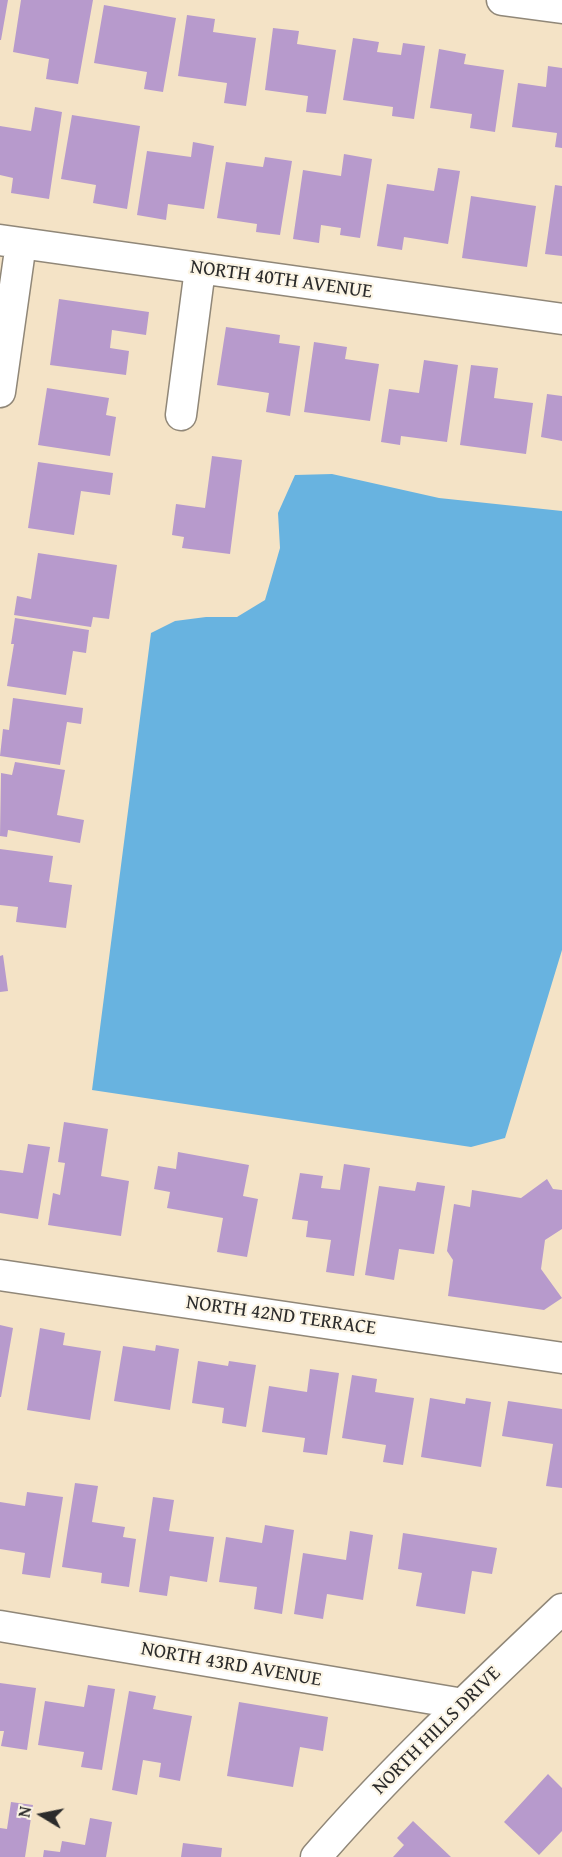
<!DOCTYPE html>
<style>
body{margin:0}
#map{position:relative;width:562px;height:1857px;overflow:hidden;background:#f4e3c6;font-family:"Gentium Book Plus",serif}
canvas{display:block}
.north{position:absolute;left:12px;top:1785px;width:60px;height:60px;-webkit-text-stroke:4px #fcf5e5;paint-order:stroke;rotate:280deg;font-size:16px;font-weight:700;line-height:24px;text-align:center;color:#2b2b2b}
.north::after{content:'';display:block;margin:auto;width:21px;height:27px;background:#2b2b2b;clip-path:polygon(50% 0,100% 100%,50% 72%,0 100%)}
</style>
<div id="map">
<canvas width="562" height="1857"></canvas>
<div class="north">N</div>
</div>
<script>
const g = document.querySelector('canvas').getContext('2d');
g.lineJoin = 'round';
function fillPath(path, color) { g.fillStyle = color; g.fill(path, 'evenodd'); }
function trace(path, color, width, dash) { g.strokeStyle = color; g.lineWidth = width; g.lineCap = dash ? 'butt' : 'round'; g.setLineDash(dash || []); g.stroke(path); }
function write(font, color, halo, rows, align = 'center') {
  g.font = font + ' "Gentium Book Plus",serif'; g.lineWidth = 4.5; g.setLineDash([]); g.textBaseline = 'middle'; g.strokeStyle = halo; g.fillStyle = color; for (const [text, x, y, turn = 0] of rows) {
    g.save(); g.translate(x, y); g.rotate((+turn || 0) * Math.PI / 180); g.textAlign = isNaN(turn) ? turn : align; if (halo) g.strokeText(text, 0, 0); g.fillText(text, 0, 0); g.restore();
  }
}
const water = new Path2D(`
 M332 474 439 498 562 511V950L505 1138 471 1147 92 1090 151 633 175 621 206 617H237L265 600 280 548 278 513 295 475Z`);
const building = new Path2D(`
 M0 0H8L1 40H0Z
 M21 0H93L78 84 46 79 49 59 13 52Z
 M104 5 176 18 163 92 144 89 147 72 94 63Z
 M187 15 215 19 213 32 256 38 246 106 224 103 227 83 178 76Z
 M273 28 299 31 297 44 336 50 326 114 306 112 308 96 265 90Z
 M353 38 379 42 377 52 401 55 403 43 425 46 414 119 392 116 393 107 343 100Z
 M439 49 466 54 464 64 504 70 495 132 470 128 472 114 430 108Z
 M548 66 562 68V148L555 147 557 133 512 127 518 83 546 87Z
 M35 107 62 112 49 199 11 193 13 178 0 175V126L31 131Z
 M72 115 140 126 127 209 93 203 96 185 61 179Z
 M193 142 214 146 204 209 168 204 166 220 137 215 147 151 191 157Z
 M344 154 372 159 360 238 340 235 341 228 321 225 319 243 293 239 303 170 341 176Z
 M265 157 292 161 280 235 256 232 257 224 217 218 226 162 263 167Z
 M438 168 460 171 448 244 404 237 402 250 377 246 387 184 434 191Z
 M555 185 562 186V256L545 254Z
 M471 196 536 206 527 267 462 258Z
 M59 299 149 312 146 335 112 330 110 348 129 351 126 375 50 365Z
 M226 327 280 335 279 343 300 346 290 416 266 412 269 393 217 385Z
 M314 342 347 347 345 359 379 364 370 421 304 412Z
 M424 360 458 365 447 442 401 436 400 445 381 442 389 389 419 393Z
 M471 365 498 368 494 398 533 403 526 454 460 445Z
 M47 388 109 398 106 415 116 417 110 456 38 445Z
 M547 394 562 396V441L541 437Z
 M212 456 242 460 230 554 182 548 184 537 172 535 176 504 205 508Z
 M38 462 113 473 110 495 81 491 74 535 28 528Z
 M38 553 117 565 109 619 93 617 91 627 14 615 17 596 31 599Z
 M15 618 89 630 86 653 73 651 66 695 7 686 14 644H11Z
 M13 698 83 708 81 724 67 722 60 765 0 756 3 729 9 730Z
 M15 762 65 770 57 815 84 820 80 843 8 830 7 837 0 836 1 773 12 775Z
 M0 849 53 856 49 882 72 885 66 928 16 922 18 907 0 905Z
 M3 955 8 991 0 992V956Z
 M64 1122 108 1129 101 1176 129 1181 121 1236 48 1225 53 1193 60 1195 65 1163 58 1162Z
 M28 1144 50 1147 38 1219 0 1213V1170L23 1173Z
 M178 1152 249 1165 243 1196 258 1199 247 1257 217 1252 223 1218 167 1208 170 1192 154 1189 158 1166 176 1169Z
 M344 1164 370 1168 354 1276 326 1272 331 1240 306 1237 308 1221 292 1219 300 1173 323 1176 321 1188 340 1190Z
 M547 1179 553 1189 562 1190V1229L545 1240 541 1269 562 1298 544 1310 448 1296 453 1260 447 1251 454 1204 470 1207 472 1190 521 1198Z
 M417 1182 445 1186 434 1254 399 1249 394 1280 365 1275 379 1186 415 1191Z
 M0 1325 13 1328 1 1397H0Z
 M40 1328 65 1333 63 1345 101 1351 90 1420 27 1410Z
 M156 1345 179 1349 170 1410 114 1401 123 1346 155 1351Z
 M198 1361 228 1366 229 1361 256 1365 246 1427 222 1423 224 1408 192 1403Z
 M310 1369 339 1373 327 1455 303 1452 305 1438 262 1432 269 1386 307 1392Z
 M352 1375 377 1379 375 1392 414 1398 403 1465 383 1462 386 1445 342 1438Z
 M430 1398 465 1404 466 1398 491 1402 481 1467 421 1457Z
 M508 1401 562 1409V1488L546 1486 553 1444 502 1436Z
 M75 1483 98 1486 92 1522 125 1527 123 1537 136 1539 129 1587 101 1583 102 1573 62 1567Z
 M27 1492 63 1497 50 1578 22 1574 25 1553 0 1549V1502L25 1506Z
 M153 1497 174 1500 169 1531 214 1537 207 1582 170 1576 167 1596 139 1592Z
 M265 1525 294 1530 282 1614 254 1609 257 1587 219 1582 226 1537 262 1543Z
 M350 1531 373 1535 363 1600 327 1594 323 1619 294 1614 303 1553 346 1560Z
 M403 1533 497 1548 492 1574 472 1571 465 1614 416 1606 422 1573 398 1569Z
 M0 1683 36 1688 27 1750 1 1746 4 1731H0Z
 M88 1685 115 1689 102 1770 81 1767 84 1752 38 1745 45 1701 84 1707Z
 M129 1691 156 1696 153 1709 192 1716 180 1781 159 1777 161 1763 143 1760 137 1795 112 1790Z
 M239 1702 328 1717 323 1751 300 1747 293 1787 227 1776Z
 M548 1774 562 1788V1831L539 1855 504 1822Z
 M11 1802 33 1805 25 1857H0V1828L7 1829Z
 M90 1818 112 1822 106 1857H43L44 1850 60 1852 62 1841 85 1845Z
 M413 1821 451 1857H393L404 1845 397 1838Z
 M183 1843 222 1848 221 1857H181Z`);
const minor = new Path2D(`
 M502 0 562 8
 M0 240 562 319
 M0 392 21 243
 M181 415 200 269
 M0 1275 562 1358
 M0 1626 463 1704
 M316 1857C392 1769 478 1689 562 1609`);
const streetNames = [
 ["NORTH 40TH AVENUE",281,280,8],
 ["NORTH 42ND TERRACE",281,1316,8],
 ["NORTH 43RD AVENUE",231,1665,10],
 ["NORTH HILLS DRIVE",437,1731,-45]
];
fillPath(water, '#68b3e0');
fillPath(building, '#b79acc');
trace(minor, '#908778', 33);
trace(minor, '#fff', 30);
write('20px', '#2b2b2b', '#fcf5e5', streetNames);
</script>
